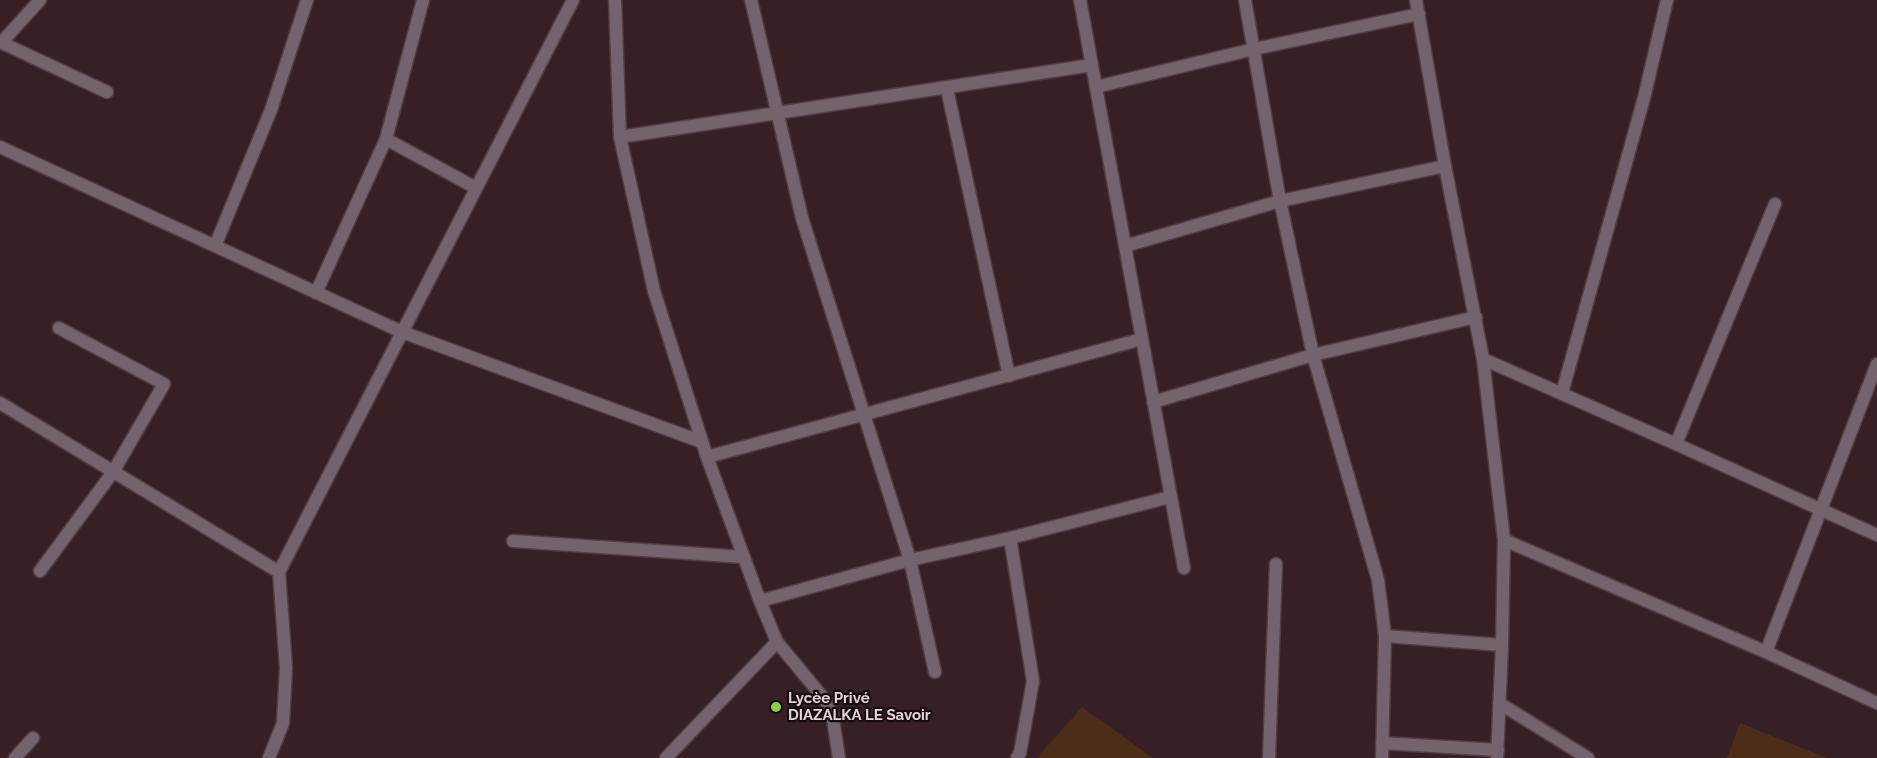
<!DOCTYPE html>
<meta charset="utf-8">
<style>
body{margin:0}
canvas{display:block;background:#362025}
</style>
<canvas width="1877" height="758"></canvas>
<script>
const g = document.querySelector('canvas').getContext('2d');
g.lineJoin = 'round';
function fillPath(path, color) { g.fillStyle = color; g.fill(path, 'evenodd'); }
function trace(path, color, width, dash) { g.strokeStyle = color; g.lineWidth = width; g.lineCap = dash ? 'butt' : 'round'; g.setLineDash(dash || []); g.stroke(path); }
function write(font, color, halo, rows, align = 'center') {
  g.font = font + ' Raleway,sans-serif'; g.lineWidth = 4.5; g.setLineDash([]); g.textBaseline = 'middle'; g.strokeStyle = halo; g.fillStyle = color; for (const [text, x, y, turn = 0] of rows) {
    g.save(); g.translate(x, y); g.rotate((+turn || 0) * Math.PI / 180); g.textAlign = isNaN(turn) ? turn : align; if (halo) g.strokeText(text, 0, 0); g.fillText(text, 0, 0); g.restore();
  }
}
const green = new Path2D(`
 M1082 707 1153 758H1037Z
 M1740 723 1827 758H1727Z`);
const minor = new Path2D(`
 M615 0 620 137 654 291 707 457 760 601 777 642 826 701 833 719 839 758
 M751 0 802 218 910 560 935 672
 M1080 0 1184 568
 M1245 0 1280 201 1313 355 1378 580 1385 636 1382 758
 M1416 0 1445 166 1483 359 1504 540 1502 645 1497 758
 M0 42 107 92
 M1 43 40 0
 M1096 87 1254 49 1419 14
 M947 89 1009 376
 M620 137 1092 65
 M386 139 476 188
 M0 147 402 332 702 442
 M215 246 271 110 307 0
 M1125 246 1280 201 1445 166
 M316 293 386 139 423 0
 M1483 359 1676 444 1877 535
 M1562 393 1644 98 1667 0
 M1153 402 1313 355 1476 317
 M0 403 279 572
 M1676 444 1775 204
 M707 457 1142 339
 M1010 538 1033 681 1020 753 1017 758
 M1504 540 1766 652 1877 703
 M513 541 744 557
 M40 571 113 472 164 384 59 328
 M760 601 910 560 1010 538 1170 497
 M1385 636 1502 645
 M1766 652 1877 364
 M1499 703 1588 758
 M1382 743 1498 750
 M15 758 33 738
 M269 758 283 723 286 668 279 572 573 0
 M666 758 777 642
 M1269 758 1276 564`);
const markers = [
 [776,707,6,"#8fcd42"]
];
const poiNames = [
 ["Lycèe Privé",788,698],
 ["DIAZALKA LE Savoir",788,715]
];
fillPath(green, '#4b2d18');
trace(minor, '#523d41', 15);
trace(minor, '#74636d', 12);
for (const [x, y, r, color] of markers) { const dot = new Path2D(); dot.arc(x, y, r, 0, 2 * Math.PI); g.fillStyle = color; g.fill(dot); trace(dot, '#170d0f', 2); }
write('bold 15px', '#e3d5d7', '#170d0f', poiNames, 'left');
</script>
